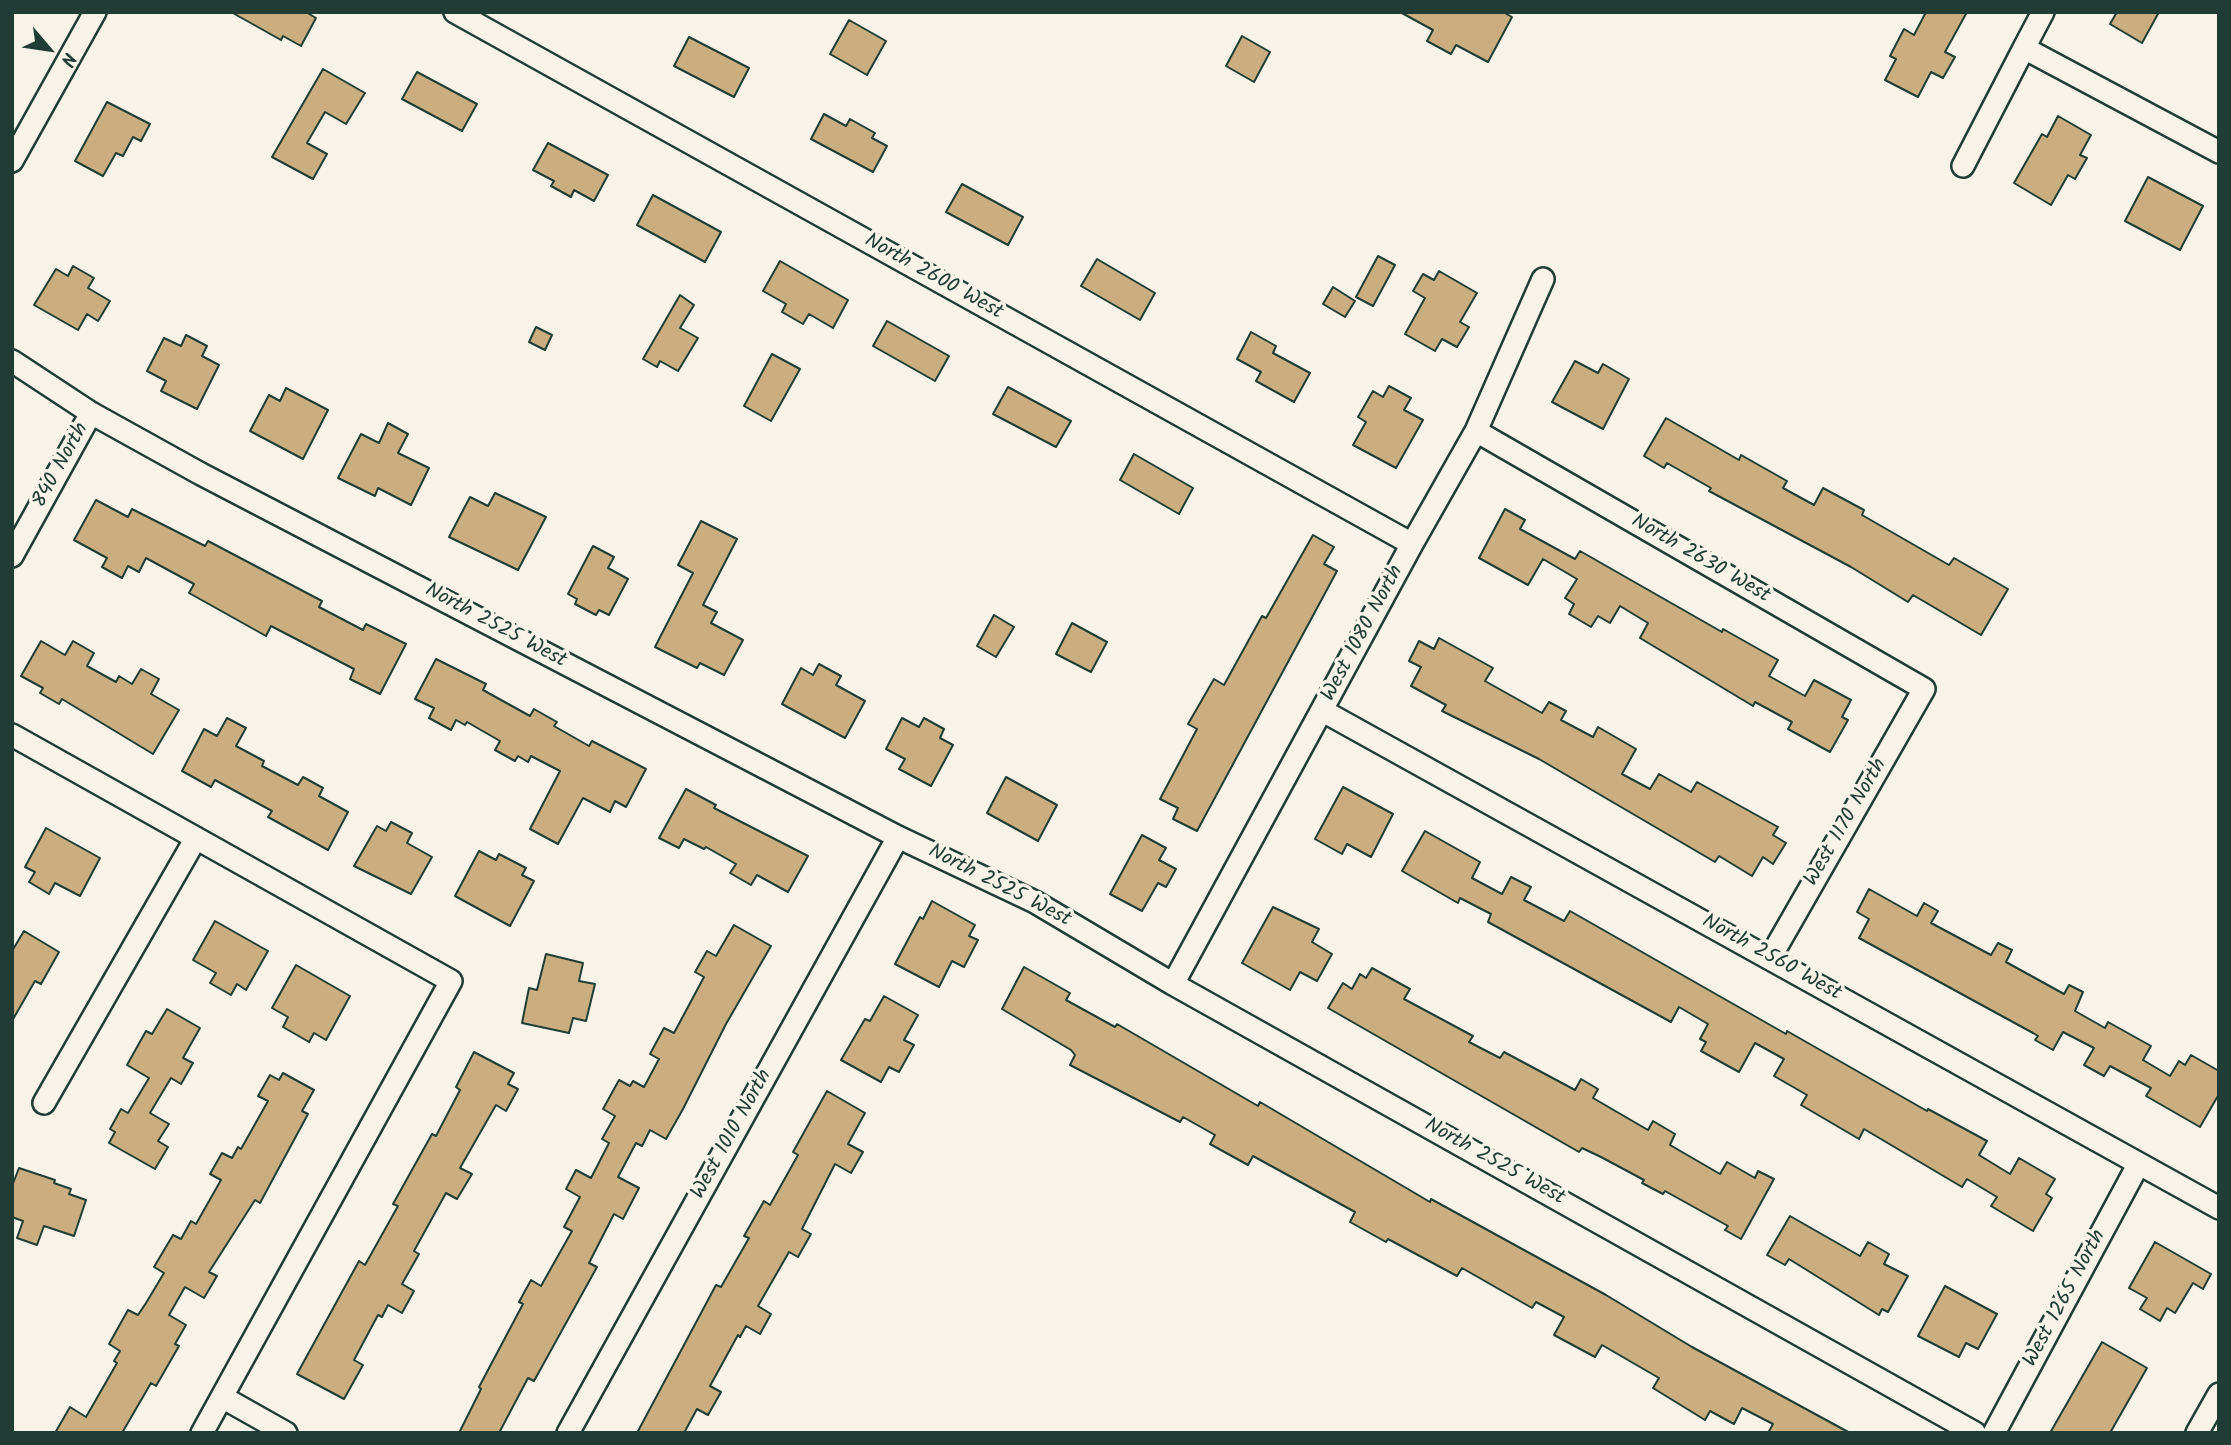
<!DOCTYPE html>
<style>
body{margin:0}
#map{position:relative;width:2231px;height:1445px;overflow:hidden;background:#f7f3e8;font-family:Kalam,sans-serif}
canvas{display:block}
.frame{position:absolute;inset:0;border:14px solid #1f3d34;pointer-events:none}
.north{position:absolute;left:14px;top:14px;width:70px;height:70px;-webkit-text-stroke:5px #f7f3e8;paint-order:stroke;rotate:119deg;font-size:19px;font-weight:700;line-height:28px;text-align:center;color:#1f3d34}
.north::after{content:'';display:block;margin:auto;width:24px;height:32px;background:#1f3d34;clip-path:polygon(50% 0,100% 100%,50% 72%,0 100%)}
</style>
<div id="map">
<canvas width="2231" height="1445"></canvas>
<div class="frame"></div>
<div class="north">N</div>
</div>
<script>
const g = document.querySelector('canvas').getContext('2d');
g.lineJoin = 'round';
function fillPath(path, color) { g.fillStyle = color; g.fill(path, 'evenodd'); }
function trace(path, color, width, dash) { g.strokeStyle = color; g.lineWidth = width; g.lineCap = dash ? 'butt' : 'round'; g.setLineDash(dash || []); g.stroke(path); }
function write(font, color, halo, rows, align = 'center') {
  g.font = font + ' Kalam,sans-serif'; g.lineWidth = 7; g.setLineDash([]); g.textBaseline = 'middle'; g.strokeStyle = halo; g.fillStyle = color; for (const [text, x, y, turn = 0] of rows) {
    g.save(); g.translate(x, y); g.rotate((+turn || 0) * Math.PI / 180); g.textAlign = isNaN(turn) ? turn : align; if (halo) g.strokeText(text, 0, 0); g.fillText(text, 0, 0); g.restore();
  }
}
const building = new Path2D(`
 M231 12H306L316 18 301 46 283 36 281 40Z
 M1400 12H1503L1512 17 1488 62 1456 45 1451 54 1427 41 1433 30Z
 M1926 12H1967L1945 52 1955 57 1943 78 1931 72 1918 97 1885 80 1896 59 1890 56 1904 29 1914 35Z
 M2117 12H2159L2142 43 2110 24Z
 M849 20 886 41 867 75 830 54Z
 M1242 36 1270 52 1254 82 1226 66Z
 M689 37 749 68 734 97 674 66Z
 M323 69 365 93 346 124 325 112 307 143 327 154 313 179 272 157Z
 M417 72 477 104 462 131 402 99Z
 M107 102 150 124 141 141 133 137 123 156 116 153 103 176 75 161Z
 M824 114 846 126 850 119 875 133 872 138 887 146 873 172 811 139Z
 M2058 116 2091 135 2080 155 2087 158 2075 179 2068 175 2051 205 2014 183 2042 134 2047 137Z
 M548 143 608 175 594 201 574 190 571 197 551 186 554 181 533 170Z
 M2148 177 2203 206 2180 250 2125 221Z
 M962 184 1023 217 1008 245 946 212Z
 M653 195 721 232 705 262 637 225Z
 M1378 256 1395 265 1373 306 1356 297Z
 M1097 259 1155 293 1140 320 1081 286Z
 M780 261 848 300 833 328 809 314 803 324 782 312 786 304 763 291Z
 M73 266 94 278 88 288 110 301 98 321 87 314 78 330 34 305 56 269 68 276Z
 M1439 271 1477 293 1460 322 1469 327 1457 347 1442 339 1435 351 1405 334 1425 298 1413 291 1423 274 1434 280Z
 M1333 287 1355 301 1345 317 1323 304Z
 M680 295 694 305 680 328 698 338 678 371 660 361 657 367 643 359Z
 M887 321 949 356 935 381 873 346Z
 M536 327 552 335 545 350 529 342Z
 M1251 332 1276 346 1273 353 1310 373 1294 402 1256 381 1261 372 1237 359Z
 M186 335 207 346 202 356 219 365 197 409 161 391 166 381 147 371 164 338 181 346Z
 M772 354 800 369 771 421 744 406Z
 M1575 361 1598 373 1603 364 1629 379 1603 429 1552 402Z
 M1389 386 1411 398 1404 410 1423 420 1396 468 1353 445 1366 422 1358 417 1373 391 1383 397Z
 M1008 387 1071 421 1056 447 993 414Z
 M286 388 328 410 303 459 250 431 269 395 280 401Z
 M1666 418 1739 460 1741 455 1787 481 1783 488 1814 505 1823 488 1864 510 1862 515 1949 565 1954 558 2008 589 1981 635 1913 595 1908 602 1851 567 1709 491 1711 488 1667 463 1664 468 1644 456Z
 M388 423 408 434 398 453 429 468 411 505 378 488 375 496 338 478 361 434 379 443Z
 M1134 454 1193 488 1179 514 1120 480Z
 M495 493 546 517 518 570 449 537 470 497 488 506Z
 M96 500 128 517 132 509 205 546 208 541 322 601 319 607 363 630 366 624 406 644 380 694 350 679 354 669 271 626 266 636 189 593 194 584 146 558 139 572 128 566 122 578 102 567 107 558 74 540Z
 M1505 509 1525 520 1520 529 1575 559 1580 551 1722 632 1723 629 1778 660 1769 676 1805 696 1814 680 1851 700 1842 717 1848 720 1830 752 1788 729 1792 722 1755 702 1753 706 1640 638 1648 623 1620 606 1610 623 1598 616 1591 627 1569 614 1574 604 1565 598 1577 579 1543 559 1528 585 1479 558Z
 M701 521 737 539 703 605 717 612 711 623 743 640 724 675 700 663 697 668 655 647 693 573 678 565Z
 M1313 535 1334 547 1324 564 1337 571 1197 831 1173 819 1178 808 1160 799 1197 729 1188 724 1214 679 1224 685 1262 616 1266 618Z
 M593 546 614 557 608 568 628 579 609 615 599 610 596 615 575 604 577 599 568 594Z
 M994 615 1014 627 996 657 977 646Z
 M1072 623 1107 642 1091 672 1056 654Z
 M1439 638 1493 668 1485 681 1542 713 1549 702 1566 711 1561 720 1593 737 1598 727 1636 749 1622 774 1650 789 1659 774 1691 792 1697 782 1778 827 1773 835 1786 843 1773 864 1763 857 1752 876 1719 856 1715 862 1539 759 1442 711 1446 705 1411 686 1421 667 1409 661 1419 641 1434 649Z
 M41 641 65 655 73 641 94 653 87 666 116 682 119 676 132 684 141 669 159 679 151 694 179 710 153 754 62 699 59 704 40 693 43 688 21 676Z
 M436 659 486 684 483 690 530 716 534 709 557 722 554 726 589 746 592 741 646 769 626 807 615 801 610 812 583 798 558 844 530 829 560 771 531 756 528 762 518 756 515 761 495 750 500 741 467 722 465 725 456 720 451 730 429 718 434 708 415 699Z
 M819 664 841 676 836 685 865 701 845 738 782 704 801 668 813 675Z
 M227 718 246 728 236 746 264 761 262 766 298 785 303 777 323 788 319 796 348 812 328 850 268 817 272 811 215 780 211 787 182 771 204 729 217 736Z
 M902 718 919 727 924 718 944 729 940 738 953 745 931 786 899 769 905 759 886 749Z
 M1006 777 1057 805 1038 841 987 813Z
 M1343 787 1393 814 1371 857 1347 844 1342 854 1315 839Z
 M686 789 716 805 714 808 808 856 788 892 757 875 751 885 730 873 736 864 706 847 704 849 684 839 679 848 659 838Z
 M391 822 412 833 407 843 432 857 411 894 354 866 377 826 386 831Z
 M46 828 100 858 80 896 55 883 49 894 29 882 35 872 25 867Z
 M1425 831 1480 862 1472 878 1502 894 1511 877 1531 887 1524 900 1564 921 1570 911 1786 1034 1787 1031 1927 1111 1928 1109 1987 1141 1979 1155 2010 1174 2019 1158 2055 1179 2046 1194 2052 1198 2033 1231 1991 1206 1997 1197 1967 1179 1962 1187 1864 1129 1859 1139 1801 1105 1807 1095 1774 1076 1784 1059 1755 1043 1739 1072 1701 1051 1706 1042 1700 1039 1708 1024 1679 1007 1671 1022 1488 922 1491 914 1460 898 1458 903 1402 871Z
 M1142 835 1166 848 1159 860 1176 869 1166 887 1158 883 1142 911 1110 894Z
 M479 851 496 860 499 854 526 868 522 875 534 881 510 926 455 896Z
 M1869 889 1917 916 1924 903 1938 911 1931 923 1991 955 1998 943 2012 950 2006 962 2064 994 2069 985 2083 992 2075 1011 2105 1028 2108 1022 2151 1046 2143 1060 2170 1076 2179 1061 2185 1065 2191 1055 2219 1071V1094L2200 1127 2146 1096 2151 1088 2110 1066 2104 1076 2084 1065 2094 1048 2063 1032 2053 1050 2035 1040 2038 1036 2033 1033 1859 938 1869 919 1857 912Z
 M932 901 975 925 969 936 978 940 964 967 952 961 939 987 895 964 920 917 923 919Z
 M1273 907 1319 929 1312 942 1332 954 1317 981 1300 972 1290 990 1242 963Z
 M215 921 268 951 246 990 237 984 231 995 210 983 216 973 193 960Z
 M734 925 771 946 726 1024 683 1109 666 1139 650 1130 642 1146 636 1143 618 1177 639 1188 623 1219 614 1214 589 1263 597 1267 534 1381 528 1378 499 1433H459L481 1389 479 1387 523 1304 519 1302 531 1280 541 1286 572 1231 564 1227 580 1197 566 1189 576 1170 591 1178 609 1143 602 1139 615 1116 603 1109 619 1080 630 1086 633 1081 644 1087 659 1059 650 1054 664 1028 674 1033 704 977 695 972 707 951 716 956Z
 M24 931 59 952 41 984 35 981 12 1021V951Z
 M546 954 583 963 579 981 595 984 586 1021 573 1018 569 1033 522 1023 529 988 537 990Z
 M296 965 350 996 326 1040 314 1033 309 1042 283 1027 288 1017 272 1008Z
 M1024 967 1070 993 1066 1000 1115 1027 1117 1024 1258 1106 1260 1102 1430 1202 1431 1199 1606 1295 1692 1347 1850 1433H1768L1773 1424 1742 1408 1734 1424 1710 1411 1705 1420 1653 1388 1659 1378 1602 1345 1595 1357 1554 1335 1564 1317 1536 1302 1532 1308 1462 1268 1457 1276 1388 1239 1386 1242 1350 1222 1355 1212 1253 1156 1248 1165 1210 1144 1215 1135 1183 1117 1180 1122 1070 1065 1075 1055 1071 1050 1002 1009Z
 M1372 968 1410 989 1404 999 1473 1036 1469 1042 1500 1058 1504 1052 1575 1090 1581 1079 1598 1089 1593 1098 1648 1130 1653 1121 1675 1134 1670 1145 1720 1174 1727 1162 1755 1178 1758 1171 1774 1179 1741 1239 1725 1230 1728 1226 1665 1191 1663 1194 1642 1183 1644 1180 1601 1157 1582 1148 1579 1152 1328 1008 1343 983 1352 989 1360 974 1366 978Z
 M884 996 918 1015 904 1040 914 1045 899 1072 889 1067 881 1082 841 1060 865 1019 870 1021Z
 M167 1009 200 1028 183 1058 193 1063 181 1084 171 1078 150 1113 169 1124 158 1141 168 1147 155 1169 109 1143 115 1132 110 1129 121 1109 128 1113 149 1078 127 1065 146 1031 152 1034Z
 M474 1052 514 1073 508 1084 518 1089 506 1111 496 1105 460 1168 472 1174 457 1199 446 1193 414 1251 419 1254 402 1284 414 1291 402 1313 388 1305 382 1317 378 1315 354 1360 363 1365 344 1399 297 1374 359 1261 365 1265 398 1206 393 1204 432 1134 436 1136 460 1090 456 1087Z
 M283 1073 314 1090 302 1111 308 1114 260 1203 255 1200 209 1272 217 1276 204 1298 185 1287 169 1315 186 1325 175 1344 179 1346 156 1386 151 1383 122 1433H55L70 1407 86 1417 117 1363 114 1361 120 1351 109 1344 128 1310 138 1315 146 1303 164 1273 154 1267 173 1235 181 1239 191 1221 196 1224 221 1180 210 1174 222 1153 232 1158 238 1147 241 1149 268 1101 258 1096 270 1075 279 1080Z
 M827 1091 865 1113 848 1144 863 1152 851 1173 835 1164 802 1229 811 1234 798 1257 789 1252 758 1306 771 1314 760 1334 746 1326 740 1337 738 1335 710 1386 721 1392 708 1415 697 1409 684 1433H637L716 1285 721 1287 749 1238 744 1236 764 1201 770 1205 798 1155 793 1152Z
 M19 1168 55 1180 54 1183 71 1189 69 1194 86 1200 74 1236 44 1226 37 1245 17 1238 23 1221 12 1217V1186Z
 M1790 1216 1860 1256 1868 1242 1889 1254 1884 1264 1908 1276 1888 1312 1882 1309 1879 1315 1789 1259 1785 1265 1767 1255Z
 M2155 1242 2211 1274 2203 1289 2193 1283 2175 1313 2167 1308 2160 1321 2140 1309 2147 1298 2129 1288Z
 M1945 1286 1997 1314 1978 1349 1966 1343 1959 1357 1918 1336Z
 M2102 1342 2147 1368 2110 1433H2050Z`);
const minor = new Path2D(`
 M455 12 1412 544
 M2043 12 2024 48 2219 152
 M12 161 95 12
 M1963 166 2024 48
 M12 361 91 413 201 474 898 837 1035 902 1173 984 1975 1433
 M1476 431 1924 689 1770 958
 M12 556 91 413
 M1323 711 2219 1208
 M12 735 451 981 202 1433
 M1173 984 1412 544 1476 431 1543 279
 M44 1103 196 838
 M222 1397 286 1433
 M568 1433 898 837
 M1994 1433 2138 1165
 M2197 1433 2219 1394`);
const streetNames = [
 ["North 2600 West",933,278,29],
 ["840 North",62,466,-61],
 ["North 2630 West",1700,560,30],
 ["North 2525 West",495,627,28],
 ["West 1080 North",1364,634,-62],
 ["West 1170 North",1847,823,-60],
 ["North 2525 West",999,887,27],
 ["North 2560 West",1771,959,29],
 ["West 1010 North",733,1135,-61],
 ["North 2525 West",1494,1163,29],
 ["West 1265 North",2066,1299,-62]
];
fillPath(building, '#cbae80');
trace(building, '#1f3d34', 2);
trace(minor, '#1f3d34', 26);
trace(minor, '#f7f3e8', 21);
write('21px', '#1f3d34', '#f7f3e8', streetNames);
</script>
